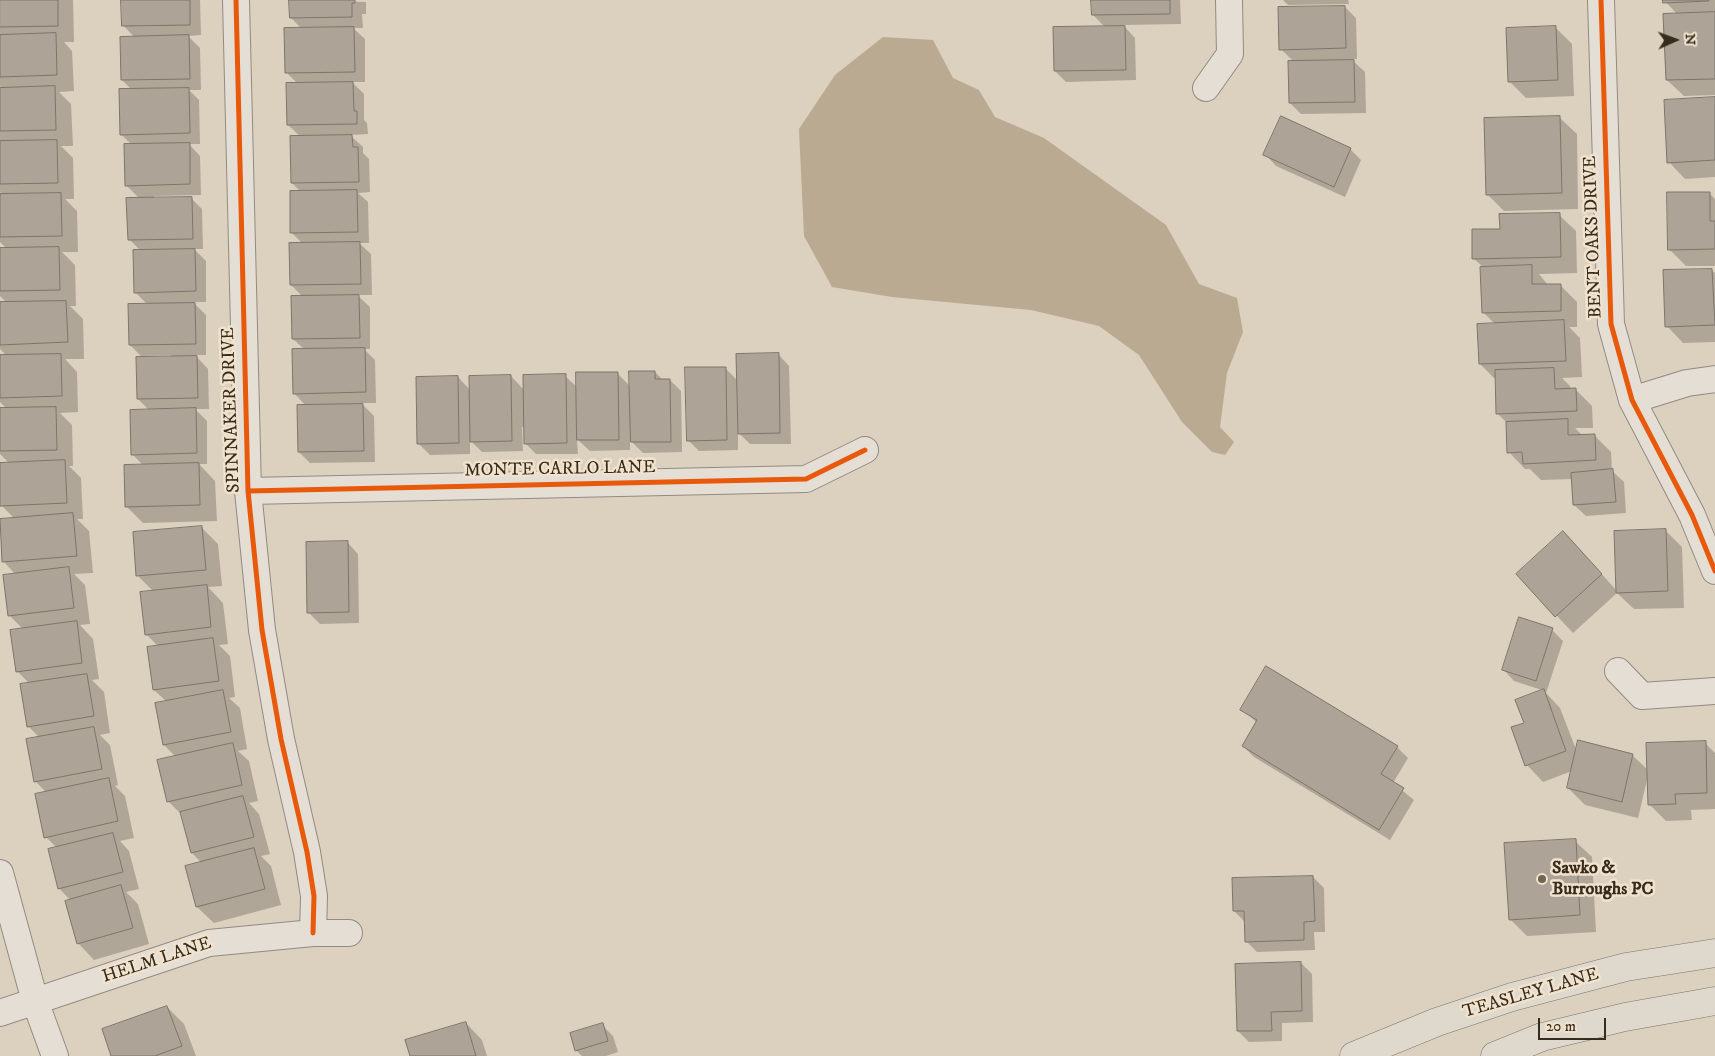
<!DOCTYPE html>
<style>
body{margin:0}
#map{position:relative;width:1715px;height:1056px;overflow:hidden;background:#dcd0bf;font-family:"IM FELL DW Pica",serif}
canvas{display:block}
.north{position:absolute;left:1650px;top:15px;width:50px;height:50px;-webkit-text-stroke:4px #f1e2cd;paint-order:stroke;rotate:88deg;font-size:14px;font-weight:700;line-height:20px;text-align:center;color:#362b1c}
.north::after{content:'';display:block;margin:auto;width:18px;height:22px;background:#362b1c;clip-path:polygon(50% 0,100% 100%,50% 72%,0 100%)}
.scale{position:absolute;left:1538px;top:1018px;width:68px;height:22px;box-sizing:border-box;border:2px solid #362b1c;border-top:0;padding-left:6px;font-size:15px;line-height:18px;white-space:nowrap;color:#362b1c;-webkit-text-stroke:4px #f1e2cd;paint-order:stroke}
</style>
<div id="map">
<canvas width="1715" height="1056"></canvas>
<div class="north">N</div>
<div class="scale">20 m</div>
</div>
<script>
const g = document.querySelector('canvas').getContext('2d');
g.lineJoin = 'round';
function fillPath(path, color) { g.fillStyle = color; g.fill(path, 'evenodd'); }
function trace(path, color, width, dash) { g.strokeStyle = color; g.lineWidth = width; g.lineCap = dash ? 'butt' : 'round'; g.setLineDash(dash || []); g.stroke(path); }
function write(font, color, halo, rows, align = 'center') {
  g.font = font + ' "IM FELL DW Pica",serif'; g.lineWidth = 5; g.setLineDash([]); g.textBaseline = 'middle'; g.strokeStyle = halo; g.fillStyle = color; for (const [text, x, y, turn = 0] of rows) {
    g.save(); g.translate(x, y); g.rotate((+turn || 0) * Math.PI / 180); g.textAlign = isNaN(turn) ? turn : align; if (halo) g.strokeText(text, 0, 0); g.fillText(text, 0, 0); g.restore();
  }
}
const water = new Path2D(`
 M883 37 933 40 953 78 979 90 995 117 1044 138 1166 225 1199 284 1237 298 1243 332 1227 373 1220 427 1234 442 1225 455 1212 452 1182 422 1139 355 1099 326 1031 310 892 297 832 287 804 236 799 129 835 75Z`);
const shadow = new Path2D(`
 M0 0H73L74 42H64L72 51 74 91 59 92 71 104 73 146H61L73 158 74 199H65L77 211 78 252H62L75 265 76 306H70L83 319 84 359H65L77 372 78 412 60 413 72 425 73 466H69L81 478 83 519H77L89 531 93 573 74 574 85 585 90 624 80 625 93 639 99 679 92 680 104 692 110 733 100 735 110 745 118 785 115 786 125 796 134 838 120 841 129 851 139 889 126 892 138 904 149 944 94 960 78 943 71 901 59 888 57 848 46 837 47 793 35 781 40 738 28 726 30 684 17 671 23 629 9 615 16 575 4 562 15 519 2 506 0 465 10 464 0 454V409H7L0 402V356H7L0 349V304L7 303 0 296V249H7L0 242V196H4L0 192V142H3L0 140V89H3L0 86Z
 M122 0H200L201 35 188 36 200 48 201 90H189L199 100 200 144H189L200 156 201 195 154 196V198H191L202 209 203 249H194L206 261V302H193L206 315V355H195L208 369 209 409H195L207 421V464H199L215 481 217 521 143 523 127 507 144 466 132 454 150 411 138 399 171 358V355L141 356 130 345 148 305 135 292 141 251 129 239 140 199 126 185 133 146 121 134 132 90 122 80 135 38 123 25Z
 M291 0 366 2V14H362L363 28H353L365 39V82H352L364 94V120L367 123 368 134 350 135 363 147V153L369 159 370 192 358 193 368 202 369 243H359L371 254 372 295H357L370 307V349H364L375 360 376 403H361L374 416 375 462 310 463 299 452 306 406 294 393 305 350 293 339 303 297 291 285 303 244 292 233 301 192 292 183 301 137 288 125 298 84 286 72 302 29 291 18Z
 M1092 0H1180L1181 24 1123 25 1135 38 1136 80 1066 82 1055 71 1105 27 1093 15Z
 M1283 0H1348L1349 4 1288 5Z
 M1664 0H1715V95L1684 96 1667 80 1677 14Z
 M1345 7 1356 18 1357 59H1351L1365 72 1366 113 1301 114 1290 103 1294 62 1281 49Z
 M1555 27 1572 44 1574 96 1526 98 1509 81Z
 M1715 99V177L1685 179 1669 162Z
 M1560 118 1577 134 1578 209 1504 211 1487 194Z
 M1350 149 1361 160 1345 197 1276 166 1265 154Z
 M1709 193 1715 199V266H1686L1669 249Z
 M1559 215 1576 231 1577 273 1539 274 1548 285H1560L1577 302V327H1569L1580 338 1582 377 1562 378 1570 386 1571 389H1575L1592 406 1593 428H1575L1583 436 1594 435 1611 452 1612 471 1624 482 1626 513 1586 516 1574 505 1573 479 1541 480 1530 469H1525L1509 452 1507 423 1498 414 1496 380 1480 364 1495 324 1483 312 1482 266 1473 258 1501 230Z
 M1711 270 1715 273V342L1683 343 1667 326Z
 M778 354 789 366 791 444H750L738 432V450L699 451 688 440 725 368 738 381Z
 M655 372 663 380H670L681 391 682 452 643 453 630 440V450L590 451 577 439 578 454H536L525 443V427H522L523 451 482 452 470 440V454L430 455 419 444 458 377 470 390 511 376 524 390 565 376 578 388 617 373 631 387Z
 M201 527 218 544 222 586 208 587 223 603 228 644 219 645 230 656 235 697 229 698 240 708 247 749 238 751 249 761 258 801 249 803 259 814 270 854 261 856 271 866 281 905 214 923 197 907 187 867 202 863 192 853 183 816 168 801 176 757 164 745 167 702 154 690 159 647 146 634 153 591 137 575Z
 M1665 530 1682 547 1684 608 1634 609 1617 593 1573 633 1518 574 1580 550 1617 591Z
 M347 542 358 554 359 623 320 624 309 613Z
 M1552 630 1563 641 1546 693 1560 708 1577 752 1632 755 1648 770 1705 743 1715 753V809L1691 810 1692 820 1666 821 1649 804 1647 780 1638 818 1585 805 1568 788 1572 771 1543 782 1527 765 1525 724 1517 701 1545 691 1514 681 1503 669Z
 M1242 709 1397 747 1408 758 1393 783 1414 800 1390 840 1254 757 1243 746 1257 723Z
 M1575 841 1592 857 1596 932 1527 936 1510 919Z
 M1313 877 1324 888 1325 932H1314L1315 950 1257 952 1246 941 1245 922 1234 911Z
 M1301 963 1312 974 1313 1022 1282 1023V1041L1249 1042 1238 1031Z
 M167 1007 184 1024 196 1056H113Z
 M466 1023 482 1040 487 1056H411Z
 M602 1025 613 1036 618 1052 606 1056H582L576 1050Z`);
const building = new Path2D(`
 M0 0H58V26L0 27Z
 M121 0H190V25L122 26Z
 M289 0H355V3H352V17L290 18Z
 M1091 0H1170V14L1092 15Z
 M1663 0H1709V1L1663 3Z
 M1345 6 1346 48 1279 50 1278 7Z
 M1715 12V79L1666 80 1663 14Z
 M1125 26 1126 70 1054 71 1053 27Z
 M1556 26 1558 80 1508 82 1506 28Z
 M354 27 355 72 285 73 284 28Z
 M56 33 57 75 0 77V35Z
 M189 35 190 79 121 80 120 37Z
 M1354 60 1355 102 1289 103 1288 61Z
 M353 82 354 111H357V124L287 125 286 83Z
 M55 86 56 130 0 131V88Z
 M189 88 190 133 120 135 119 89Z
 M1715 97V160L1667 163 1664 100Z
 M1281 116 1351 148 1334 187 1263 155Z
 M1560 116 1562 193 1486 195 1484 118Z
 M352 135 353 147H358L359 182 291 183 290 136Z
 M57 140 58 183 0 184V141Z
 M190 143V184L125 186 124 144Z
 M357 190 358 232 290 233V191Z
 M1667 192H1710V221H1715V249L1668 250Z
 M61 193 62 236 0 237V194Z
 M192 197 193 239 128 240 126 198Z
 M1560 213 1561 257 1472 259V229H1500L1499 214Z
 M360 242 361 284 290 285 289 243Z
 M59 247 60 290 0 291V248Z
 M195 249 196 291 134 293 133 250Z
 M1532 265V284H1561V311L1482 313 1480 267Z
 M1712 269 1715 325 1665 327 1663 270Z
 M359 295 360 338 292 339 291 296Z
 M66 301 68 342 0 345V302Z
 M195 303 196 344 129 345 128 304Z
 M1564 320 1566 361 1479 364 1477 324Z
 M365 348 366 392 293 394 292 349Z
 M779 353 780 433 738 434 736 354Z
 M61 354 62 396 0 398V355Z
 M197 356 198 398 137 399 136 357Z
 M685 367H726L727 440 687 441Z
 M1554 368 1555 389 1576 388 1577 411 1496 414 1495 370Z
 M629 371H655V379H670L671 442H631Z
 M576 372H618L619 440H577Z
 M566 374 567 443 524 444 523 375Z
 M511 375 512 441 470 442 469 376Z
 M458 376 459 443 417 444 416 377Z
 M363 404 364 451 298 452 297 405Z
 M56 407 57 450 0 451V408Z
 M196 408 197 453 131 455 130 410Z
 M1568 419V435L1595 434 1596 460 1523 464 1522 452 1507 453 1506 422Z
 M65 460 67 503 0 506V463Z
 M199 463 200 505 125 507 124 465Z
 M1613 469 1616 502 1573 505 1571 473Z
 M73 513 77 556 2 562 0 519Z
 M202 526 206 570 136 576 133 532Z
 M1666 529 1668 591 1616 593 1614 531Z
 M1563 531 1602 574 1555 617 1516 574Z
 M348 541 349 612 307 613 306 542Z
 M69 567 74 608 8 616 3 575Z
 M207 585 211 627 145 635 140 592Z
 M1519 617 1553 628 1536 681 1502 670Z
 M77 621 82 663 16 672 10 630Z
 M213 638 219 681 153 690 147 647Z
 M1266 666 1398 746 1381 774 1404 788 1379 830 1242 746 1257 720 1240 710Z
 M87 674 94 716 27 727 20 684Z
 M1544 689 1566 751 1525 766 1511 727 1524 723 1515 700Z
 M223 690 231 732 163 745 155 703Z
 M94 727 102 769 34 782 26 739Z
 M1578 740 1633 754 1622 802 1567 788Z
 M1706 741 1707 793 1675 794 1676 804 1648 805 1646 743Z
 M233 743 242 785 167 802 157 760Z
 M109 778 118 821 44 838 35 794Z
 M243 796 254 837 191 853 180 812Z
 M113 833 123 872 58 889 48 849Z
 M1576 839 1580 915 1509 920 1504 843Z
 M254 848 265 889 196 907 185 866Z
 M1313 876 1315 921 1304 922V940L1245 942 1244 911H1233L1232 878Z
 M121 885 133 928 77 944 65 901Z
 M1301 962 1302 1011 1271 1012 1272 1031H1237L1235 964Z
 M167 1006 182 1046 155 1056H111L102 1029Z
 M466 1022 476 1056H410L405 1040Z
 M603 1023 608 1041 575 1051 570 1033Z`);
const minor = new Path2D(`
 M236 0 248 491 262 630 281 739 307 852 314 896 313 933
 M1601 0 1611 324 1632 400 1692 515 1715 571
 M1206 88 1230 54 1229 0
 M1632 400 1687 383 1715 379
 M248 491 806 479 865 450
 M1618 671 1642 696 1715 691
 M0 873 35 1001 55 1056
 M0 1013 209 943 313 933H349`);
const major = new Path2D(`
 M1354 1056 1437 1022 1512 997 1626 967 1715 953
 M1495 1056 1542 1037 1625 1017 1715 1001`);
const cycleway = new Path2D(`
 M236 0 248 491 262 630 281 739 307 852 314 896 313 933
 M1601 0 1611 324 1632 400 1692 515 1715 571
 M248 491 806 479 865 450`);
const markers = [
 [1542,879,5,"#706555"]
];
const streetNames = [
 ["BENT OAKS DRIVE",1594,237,-92],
 ["SPINNAKER DRIVE",232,410,-92],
 ["MONTE CARLO LANE",560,470,-1],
 ["HELM LANE",157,961,-18],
 ["TEASLEY LANE",1531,994,-16]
];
const poiNames = [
 ["Sawko &",1552,869],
 ["Burroughs PC",1552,890]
];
fillPath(water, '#baaa92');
fillPath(shadow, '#0003');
fillPath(building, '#ada497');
trace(building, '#7c756a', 1);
trace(minor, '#938b80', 28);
trace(major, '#7c756a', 29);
trace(minor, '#e4ded5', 26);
trace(major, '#dfd8cd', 28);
trace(cycleway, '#e8590c', 5);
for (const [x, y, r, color] of markers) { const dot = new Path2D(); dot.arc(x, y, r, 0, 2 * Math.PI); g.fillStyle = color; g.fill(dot); trace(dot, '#f1e2cd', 2); }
write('18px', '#362b1c', '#f1e2cd', streetNames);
write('bold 18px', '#362b1c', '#f1e2cd', poiNames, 'left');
</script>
